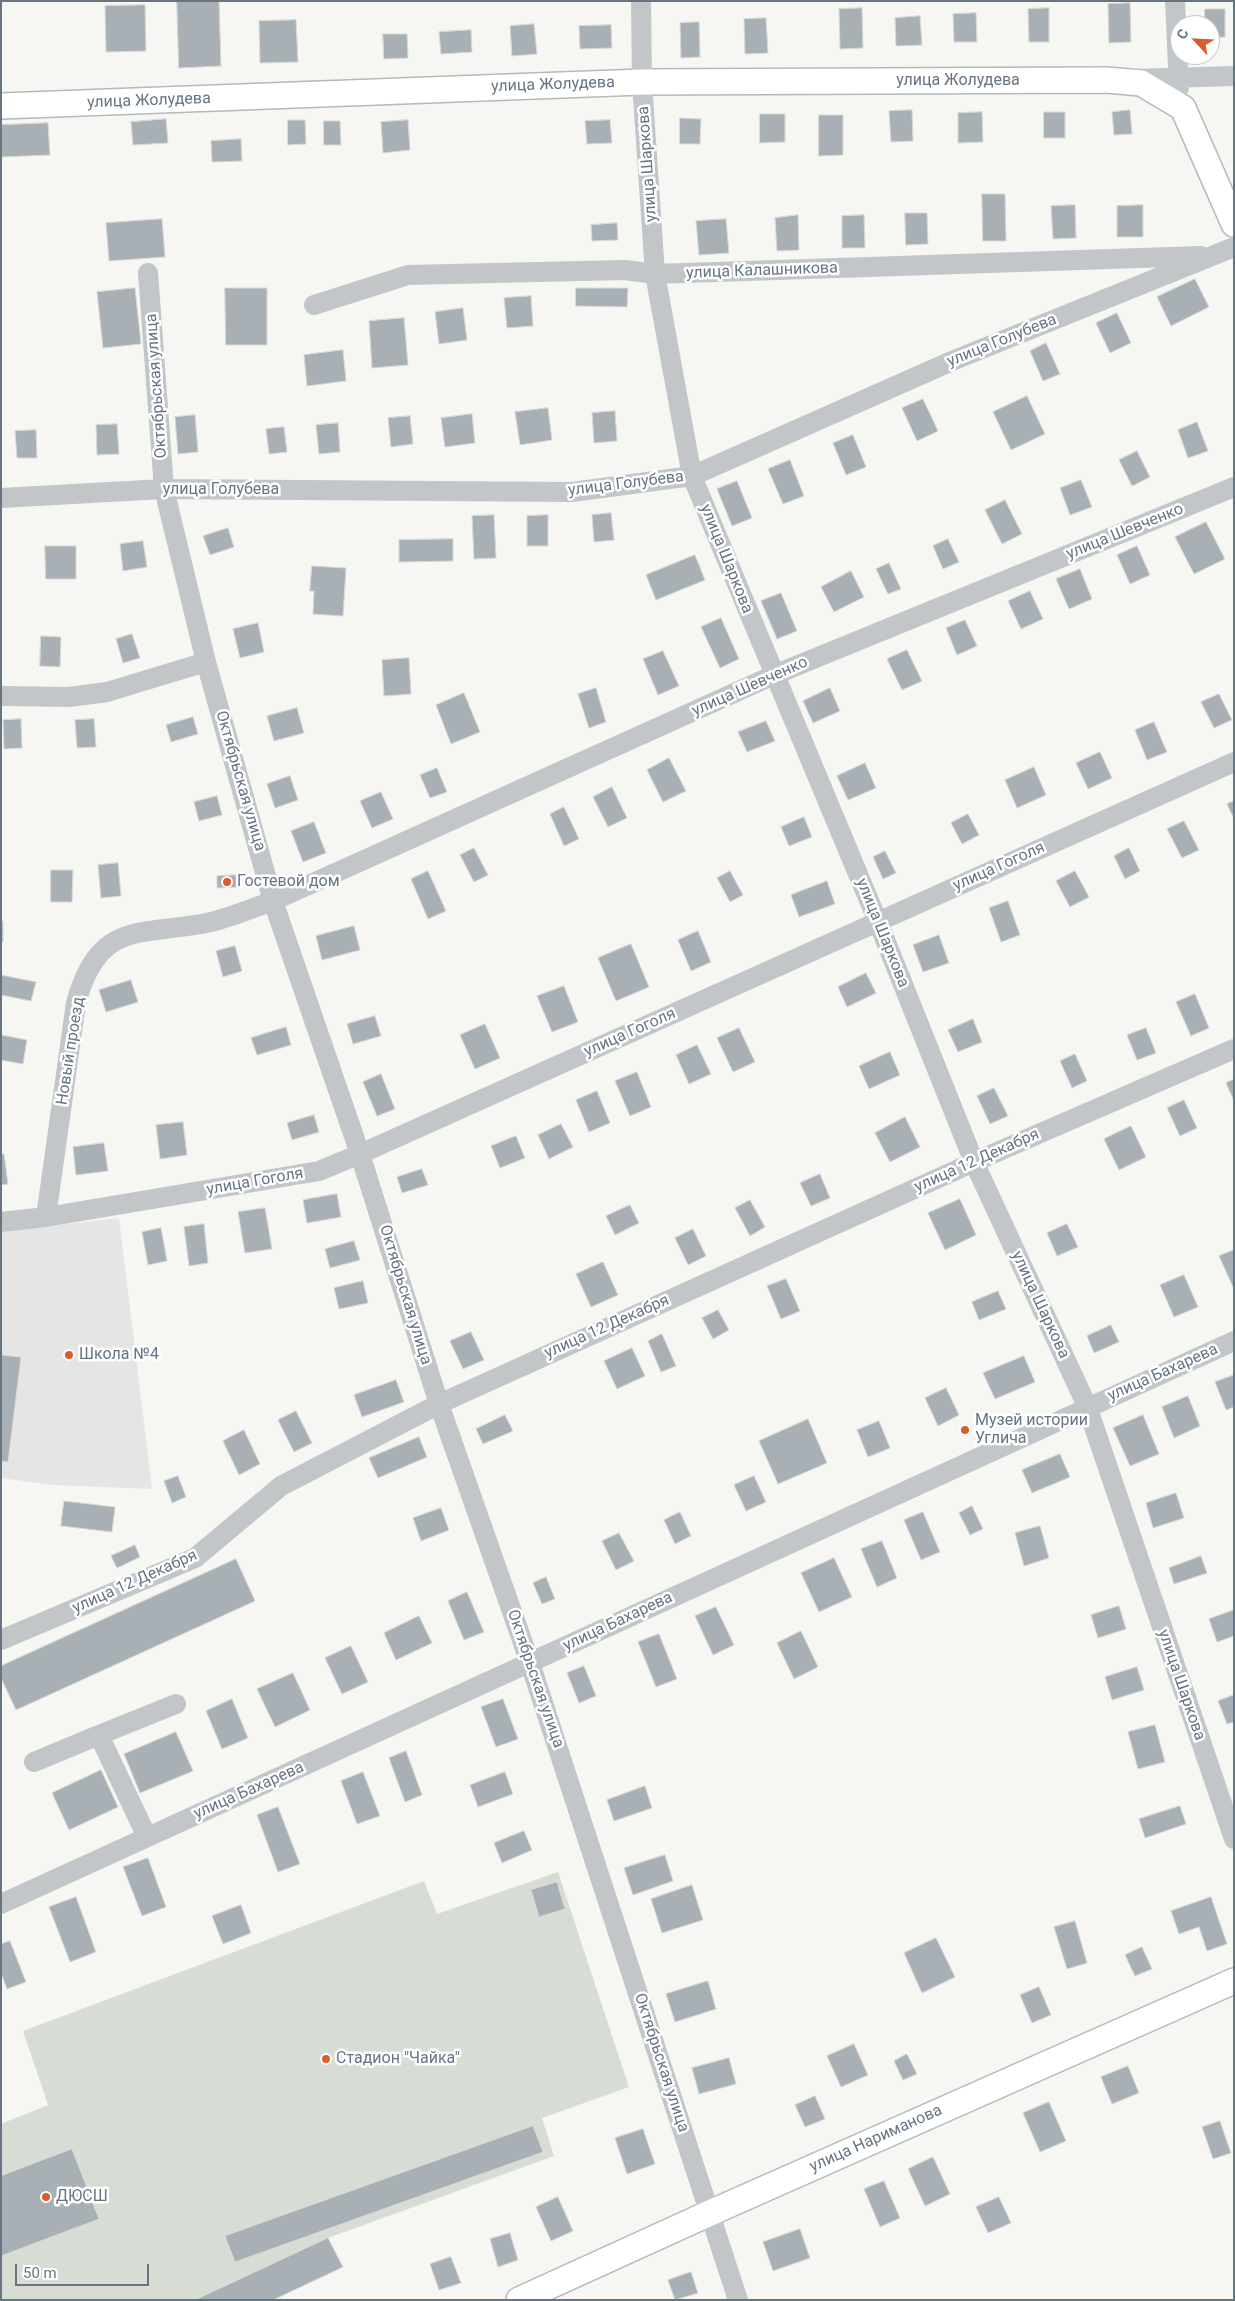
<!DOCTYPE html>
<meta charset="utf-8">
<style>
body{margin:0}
#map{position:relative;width:1235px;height:2301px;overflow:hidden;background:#f6f6f3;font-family:Roboto,sans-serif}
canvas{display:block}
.frame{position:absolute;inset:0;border:2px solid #677582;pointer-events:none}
.north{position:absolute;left:1170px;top:15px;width:50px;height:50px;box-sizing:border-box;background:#fff;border:1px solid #c2c8cd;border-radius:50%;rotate:295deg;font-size:14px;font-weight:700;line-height:20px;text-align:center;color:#677582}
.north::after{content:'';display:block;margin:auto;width:18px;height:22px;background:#da5c2f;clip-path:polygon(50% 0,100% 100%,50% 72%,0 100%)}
.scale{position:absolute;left:15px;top:2264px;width:134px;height:22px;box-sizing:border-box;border:2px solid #677582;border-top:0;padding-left:6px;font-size:15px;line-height:18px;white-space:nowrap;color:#677582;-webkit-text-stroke:4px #fff;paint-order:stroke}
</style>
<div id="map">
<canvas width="1235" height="2301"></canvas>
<div class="frame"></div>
<div class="north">С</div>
<div class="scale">50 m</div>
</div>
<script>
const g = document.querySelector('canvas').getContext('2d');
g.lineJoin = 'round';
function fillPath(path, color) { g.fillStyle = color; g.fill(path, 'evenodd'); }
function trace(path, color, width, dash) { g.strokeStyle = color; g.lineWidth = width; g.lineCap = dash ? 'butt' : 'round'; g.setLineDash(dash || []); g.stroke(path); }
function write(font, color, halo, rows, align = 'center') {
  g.font = font + ' Roboto,sans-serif'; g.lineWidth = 5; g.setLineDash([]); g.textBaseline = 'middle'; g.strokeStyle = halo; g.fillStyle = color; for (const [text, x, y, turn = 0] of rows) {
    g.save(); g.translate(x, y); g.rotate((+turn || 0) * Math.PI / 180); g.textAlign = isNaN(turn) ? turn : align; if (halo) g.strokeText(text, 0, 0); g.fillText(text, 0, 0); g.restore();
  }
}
const built = new Path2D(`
 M119 1218 152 1489 54 1485 1 1478V1232Z`);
const green = new Path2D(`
 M558 1872 629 2087 542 2118 554 2156 328 2238 195 2300H1V2124L48 2105 23 2031 424 1881 437 1914Z`);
const building = new Path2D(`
 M177 1H219L221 66 179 68Z
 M1130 3 1131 42 1109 43 1108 4Z
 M145 5 146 51 106 52 105 6Z
 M862 8 863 48 840 49 839 9Z
 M1049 8V42H1029L1028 9Z
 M1205 9H1225V37L1210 38V25H1205Z
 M976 13 977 42H954L953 14Z
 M920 16 922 45 896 46 895 18Z
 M766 18 768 53 745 54 744 19Z
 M296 20 298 62 260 63 259 21Z
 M699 22 700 57 681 58 680 23Z
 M534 24 537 54 512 56 510 26Z
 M611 25 612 48 580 49 579 26Z
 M471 30 472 52 441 54 439 32Z
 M383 34H407L408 58 384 59Z
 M912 110 913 141 891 142 889 111Z
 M1130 110 1132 134 1114 135 1112 112Z
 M982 112 983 142 958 143V113Z
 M1044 112H1065V138H1044Z
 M760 114H785V142L760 143Z
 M819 115H843V155L819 156Z
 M680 118 701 119 700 144H680Z
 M166 119 168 143 133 145 131 122Z
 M288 120H305L306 144 288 145Z
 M408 120 410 150 383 153 381 122Z
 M610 120 612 143 587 144 585 121Z
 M324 121H340L341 145H324Z
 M48 123 50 155 1 157V125Z
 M241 139 242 161 212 162 211 141Z
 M982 194H1005L1006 241H983Z
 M1075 205 1076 238 1053 239 1051 206Z
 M1143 205V237H1117V206Z
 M905 213H927L928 244 906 245Z
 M798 215 799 250 777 251 775 218Z
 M864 215 865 248H842V216Z
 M162 219 165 257 109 261 106 223Z
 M726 219 729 253 699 255 696 221Z
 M617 223 618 240 592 241 591 225Z
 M1195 279 1209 307 1171 326 1157 297Z
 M135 288 141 344 103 348 97 292Z
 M225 288H267V345H226Z
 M576 288H628L627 307 576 306Z
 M531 296 533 326 507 328 504 298Z
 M463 308 467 340 439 344 435 312Z
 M1117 313 1131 343 1110 353 1096 323Z
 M404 318 408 365 372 368 369 321Z
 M1046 343 1060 374 1043 381 1030 351Z
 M343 350 346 381 307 386 304 355Z
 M1027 396 1045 434 1011 450 993 412Z
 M923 399 938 431 917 441 902 408Z
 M548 408 552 440 520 445 515 412Z
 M615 411 617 441 594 443 592 413Z
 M472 414 475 443 445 447 441 418Z
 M195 415 198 452 178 454 175 417Z
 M410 416 413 444 391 447 388 418Z
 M1197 422 1208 451 1188 458 1178 430Z
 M338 423 340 452 319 454 316 425Z
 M117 424 119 454 97 455 96 425Z
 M284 427 287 452 269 454 266 429Z
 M36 430 37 458H17L15 431Z
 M853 435 866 467 846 475 833 443Z
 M1137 451 1150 477 1132 486 1119 460Z
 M790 460 804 496 783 504 768 469Z
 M1081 480 1092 507 1070 515 1060 488Z
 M737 481 752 518 732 526 717 489Z
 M1005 500 1022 534 1002 544 985 510Z
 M611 513 614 540 594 542 592 515Z
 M494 515 496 558 474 559 472 516Z
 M548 515V546H527V516Z
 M1206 522 1225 559 1194 574 1175 537Z
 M228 528 234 547 210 555 203 536Z
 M453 539V561L399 562V540Z
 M948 539 959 562 943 569 933 546Z
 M143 541 147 567 123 571 120 544Z
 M45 546H76V579H46Z
 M1137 546 1150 575 1130 584 1117 555Z
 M695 555 705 580 656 600 646 575Z
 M889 563 901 589 888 594 876 569Z
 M312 566 346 568 343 616 313 614 314 591H310Z
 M1080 569 1092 599 1069 609 1056 579Z
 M851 571 864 597 834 612 821 587Z
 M1030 591 1043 619 1021 629 1008 601Z
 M781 593 797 631 777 639 761 601Z
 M721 618 739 659 720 668 701 627Z
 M965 620 977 646 957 655 946 628Z
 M258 623 264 652 240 658 233 629Z
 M132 634 140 658 123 663 116 639Z
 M41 636 61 637 60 667 40 666Z
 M907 650 922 681 902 690 887 659Z
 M663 651 679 686 658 695 643 659Z
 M409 658 411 694 384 696 382 660Z
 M596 688 606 722 589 728 578 694Z
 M830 688 840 711 813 723 803 701Z
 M464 693 480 732 451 744 436 705Z
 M1219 694 1232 720 1214 728 1201 702Z
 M297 708 304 733 274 741 267 716Z
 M193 717 198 734 171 742 166 725Z
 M21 719 22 748 4 749 3 720Z
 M94 719 96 747 77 748 75 720Z
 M766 721 775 741 747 752 738 732Z
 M1154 722 1167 752 1147 760 1135 730Z
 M1100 752 1112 778 1088 789 1076 763Z
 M669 758 686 791 663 802 647 770Z
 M865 763 876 788 848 800 837 776Z
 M1034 767 1046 795 1017 808 1005 780Z
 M437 768 447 792 430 798 420 775Z
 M290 776 298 800 275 808 267 784Z
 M612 787 627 818 608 827 593 797Z
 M381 792 393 819 372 828 360 801Z
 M217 796 222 815 199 821 194 802Z
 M1234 801V819L1227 804Z
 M564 807 579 839 564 846 550 814Z
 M968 814 979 835 962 844 951 823Z
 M804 817 812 837 789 846 781 827Z
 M1184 821 1199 850 1182 858 1167 829Z
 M314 822 326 853 303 862 291 831Z
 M474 848 488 875 474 882 460 855Z
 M1129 848 1140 871 1125 879 1114 856Z
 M885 851 896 873 883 879 873 857Z
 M118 863 121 896 101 898 98 865Z
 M51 870H73L72 902H51Z
 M428 871 446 911 428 919 411 879Z
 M730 871 743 895 730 902 717 878Z
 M1075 871 1089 897 1070 907 1056 881Z
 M239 875 240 887 217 888V876Z
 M827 881 835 904 799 917 791 895Z
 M1008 901 1020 935 1001 942 989 908Z
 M1 921H3V942H1Z
 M354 926 360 950 322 960 316 936Z
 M698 931 711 962 691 971 678 940Z
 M939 935 949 963 923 972 913 945Z
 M631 944 649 987 616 1001 598 958Z
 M235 946 242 971 223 977 216 951Z
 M866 973 876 993 847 1007 838 987Z
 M1 975 36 982 31 1001 1 995Z
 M131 980 138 1002 106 1012 99 990Z
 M564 986 578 1022 552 1032 537 996Z
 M1195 994 1209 1028 1191 1036 1176 1002Z
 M375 1016 381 1036 353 1044 347 1024Z
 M973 1019 982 1042 958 1052 948 1030Z
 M485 1024 500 1058 475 1069 460 1035Z
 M286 1027 291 1045 257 1055 251 1038Z
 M739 1028 755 1062 733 1072 717 1038Z
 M1146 1028 1156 1053 1137 1060 1127 1035Z
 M1 1035 27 1040 23 1064 1 1060Z
 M697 1045 711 1074 689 1084 676 1055Z
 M890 1052 900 1075 869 1089 859 1066Z
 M1075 1054 1087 1081 1072 1088 1060 1061Z
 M637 1072 651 1107 630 1116 615 1081Z
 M381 1074 395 1109 377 1116 363 1082Z
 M1234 1079V1101L1226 1083Z
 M994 1088 1008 1116 990 1124 977 1096Z
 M597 1091 610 1123 589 1132 576 1100Z
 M1184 1100 1197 1128 1180 1136 1167 1108Z
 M314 1115 319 1132 292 1140 287 1123Z
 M905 1117 920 1147 890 1162 875 1133Z
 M183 1122 187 1155 160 1159 156 1125Z
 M561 1124 573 1147 549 1159 538 1135Z
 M1131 1126 1146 1157 1119 1170 1104 1139Z
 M516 1136 525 1158 500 1168 491 1146Z
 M104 1143 108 1171 76 1175 73 1147Z
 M1 1154H4L8 1184 1 1185Z
 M422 1169 428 1185 402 1193 397 1177Z
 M820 1174 830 1198 811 1206 800 1183Z
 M337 1194 341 1217 307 1223 303 1200Z
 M960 1199 976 1235 945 1250 928 1213Z
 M750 1200 765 1227 750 1236 735 1208Z
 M630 1205 639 1223 615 1235 606 1216Z
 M265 1208 272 1249 245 1253 238 1212Z
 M204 1224 208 1263 189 1266 184 1227Z
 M1067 1224 1078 1247 1057 1256 1047 1233Z
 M161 1228 167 1261 148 1265 142 1232Z
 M693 1229 706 1256 688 1265 675 1238Z
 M354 1241 360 1260 330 1268 325 1249Z
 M1234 1250V1289L1219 1256Z
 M603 1262 618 1295 591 1307 576 1274Z
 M1184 1275 1198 1307 1174 1317 1160 1285Z
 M786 1279 800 1311 781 1319 767 1286Z
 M363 1281 368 1303 339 1309 334 1288Z
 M998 1291 1006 1309 979 1320 972 1302Z
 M718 1310 729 1330 713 1339 702 1318Z
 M1111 1325 1119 1342 1094 1353 1087 1336Z
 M471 1332 484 1360 463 1369 450 1341Z
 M662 1334 676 1366 661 1372 648 1341Z
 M632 1348 645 1376 617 1389 604 1361Z
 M1 1355 21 1357 8 1462 1 1461Z
 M1024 1356 1035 1382 995 1399 983 1373Z
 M1234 1375V1407L1226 1410 1215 1382Z
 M396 1380 404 1402 362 1417 354 1395Z
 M946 1388 959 1415 938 1426 925 1398Z
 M1188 1396 1200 1426 1174 1438 1162 1407Z
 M296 1411 312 1443 294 1452 278 1420Z
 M505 1415 513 1431 483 1444 476 1429Z
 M1143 1415 1159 1454 1130 1466 1113 1428Z
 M808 1419 827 1463 778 1484 759 1441Z
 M879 1421 890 1448 868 1457 857 1430Z
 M244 1430 260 1464 239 1475 223 1441Z
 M419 1437 427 1457 378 1478 369 1458Z
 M1060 1454 1070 1477 1032 1493 1022 1470Z
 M178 1476 186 1497 172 1503 164 1481Z
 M754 1476 766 1502 746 1511 734 1485Z
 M1176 1493 1184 1518 1153 1528 1146 1503Z
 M64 1501 115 1507 112 1532 61 1526Z
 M972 1506 983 1529 970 1535 959 1513Z
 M441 1508 449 1530 421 1541 413 1518Z
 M680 1512 691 1536 675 1544 664 1520Z
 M923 1512 940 1552 921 1560 904 1520Z
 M1040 1526 1049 1558 1024 1566 1015 1533Z
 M619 1533 634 1561 616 1570 602 1541Z
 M882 1541 897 1578 877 1587 861 1549Z
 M135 1545 140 1557 117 1568 111 1556Z
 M1201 1556 1207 1573 1174 1584 1169 1568Z
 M834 1558 852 1597 819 1612 801 1573Z
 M236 1559 255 1601 16 1710 1 1678V1666Z
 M546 1577 555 1599 542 1604 533 1583Z
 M467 1592 484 1632 464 1640 448 1601Z
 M1119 1606 1126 1629 1098 1638 1091 1615Z
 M716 1607 734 1645 713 1655 695 1616Z
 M1234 1610V1636L1217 1642 1209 1619Z
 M419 1616 432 1643 396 1660 384 1633Z
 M801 1631 818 1667 794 1679 777 1643Z
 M659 1634 677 1679 656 1687 638 1642Z
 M351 1646 368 1682 342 1694 325 1658Z
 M584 1666 596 1696 579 1703 567 1673Z
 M1137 1667 1144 1690 1112 1700 1105 1677Z
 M293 1673 310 1710 275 1727 257 1689Z
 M1234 1695V1722L1227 1724 1218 1701Z
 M232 1699 248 1738 222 1749 206 1711Z
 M503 1699 518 1739 496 1747 481 1707Z
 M1155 1725 1165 1762 1138 1769 1128 1732Z
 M176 1732 193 1771 140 1793 124 1754Z
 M406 1751 422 1795 405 1802 389 1758Z
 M101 1770 118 1807 69 1830 52 1793Z
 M363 1772 380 1816 357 1824 341 1781Z
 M505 1772 513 1794 478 1807 470 1785Z
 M645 1786 652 1808 614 1821 607 1800Z
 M1180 1806 1186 1824 1145 1838 1139 1819Z
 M278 1807 300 1864 278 1872 257 1815Z
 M524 1831 532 1850 502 1863 494 1843Z
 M665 1855 673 1881 633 1895 624 1868Z
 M148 1858 166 1907 142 1916 123 1867Z
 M557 1882 565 1909 539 1917 531 1890Z
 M692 1885 703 1920 662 1933 651 1899Z
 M76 1897 96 1952 70 1962 49 1907Z
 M1211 1897 1227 1944 1207 1951 1199 1927 1179 1934 1171 1911Z
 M241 1905 251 1933 223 1944 212 1916Z
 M1075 1921 1087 1963 1067 1969 1054 1927Z
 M936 1938 955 1977 922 1993 904 1953Z
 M10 1941 26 1982 7 1989 1 1973V1944Z
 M1142 1947 1152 1969 1135 1976 1125 1955Z
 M708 1981 716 2009 675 2022 666 1994Z
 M1039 1987 1051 2015 1032 2023 1020 1995Z
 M854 2044 868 2075 841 2087 827 2056Z
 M907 2054 917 2074 903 2080 894 2061Z
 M729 2058 736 2084 699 2094 692 2068Z
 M1128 2066 1139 2093 1112 2104 1101 2077Z
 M815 2096 825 2119 805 2127 795 2105Z
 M1049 2102 1066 2141 1040 2152 1023 2113Z
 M1220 2121 1231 2153 1213 2159 1202 2127Z
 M533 2126 543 2152 235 2262 225 2236Z
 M643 2129 655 2164 627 2174 615 2138Z
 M72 2149 99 2219 1 2256V2176Z
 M933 2157 950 2194 925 2206 908 2169Z
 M884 2181 900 2218 880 2227 864 2189Z
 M558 2197 573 2231 551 2241 536 2207Z
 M999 2197 1011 2223 988 2233 976 2207Z
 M800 2229 810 2258 773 2271 763 2242Z
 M510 2233 518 2260 498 2267 490 2239Z
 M328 2238 343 2267 273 2300H195Z
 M451 2257 461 2283 439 2290 430 2264Z
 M691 2272 698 2293 675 2300 668 2280Z`);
const minor = new Path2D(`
 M641 1 642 82 655 274 692 476 878 922 974 1162 1087 1406 1234 1839
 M1175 1 1179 88
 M1131 79 1234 76
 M148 273 164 489 206 662 273 901 360 1154 439 1404 530 1663 738 2300
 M314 305 408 275 625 270 655 274 1201 256
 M1 498 164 489 572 492 692 476 952 361 1234 247
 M1 696 69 697 107 692 206 662
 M46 1217 76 1003C99 918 142 937 211 922 232 917 253 908 273 901L774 675 1234 487
 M1 1222 46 1217 319 1171 360 1154 1234 762
 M1 1640 195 1558 281 1486 439 1404 974 1162 1234 1049
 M99 1735 176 1704
 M34 1762 99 1735 147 1837
 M1 1904 1234 1341`);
const major = new Path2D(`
 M1 106 642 82 1106 80 1141 83 1183 108 1234 224
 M519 2300 710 2213 1234 1981`);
const markers = [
 [227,882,5,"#da5c2f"],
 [69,1355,5,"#da5c2f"],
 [965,1430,5,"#da5c2f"],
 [326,2059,5,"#da5c2f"],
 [46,2197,5,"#da5c2f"]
];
const streetNames = [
 ["улица Жолудева",958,81],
 ["улица Жолудева",553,85,-2],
 ["улица Жолудева",149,101,-2],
 ["улица Шаркова",648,164,-94],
 ["улица Калашникова",762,271,-2],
 ["улица Голубева",1002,341,-22],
 ["Октябрьская улица",157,386,-94],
 ["улица Голубева",626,484,-7],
 ["улица Голубева",221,490],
 ["улица Шевченко",1125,532,-22],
 ["улица Шаркова",726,559,68],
 ["улица Шевченко",750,687,-24],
 ["Октябрьская улица",240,781,74],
 ["улица Гоголя",999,867,-24],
 ["улица Шаркова",882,933,68],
 ["улица Гоголя",630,1033,-24],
 ["Новый проезд",71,1051,-81],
 ["улица 12 Декабря",977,1161,-24],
 ["улица Гоголя",255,1182,-10],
 ["Октябрьская улица",405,1295,73],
 ["улица Шаркова",1040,1305,65],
 ["улица 12 Декабря",607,1327,-24],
 ["улица Бахарева",1163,1373,-24],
 ["улица 12 Декабря",135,1582,-24],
 ["улица Бахарева",618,1622,-25],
 ["Октябрьская улица",535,1679,71],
 ["улица Шаркова",1181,1685,71],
 ["улица Бахарева",249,1791,-24],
 ["Октябрьская улица",661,2063,72],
 ["улица Нариманова",876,2139,-24]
];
const poiNames = [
 ["Гостевой дом",237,882],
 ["Школа №4",79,1355],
 ["Музей истории",975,1421],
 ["Углича",975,1439],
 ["Стадион \"Чайка\"",336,2059],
 ["ДЮСШ",56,2197]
];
fillPath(built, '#e4e5e4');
fillPath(green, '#d7ddd4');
fillPath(building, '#a9b0b5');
trace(building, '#d7d8d6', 1);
trace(major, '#b5b9bc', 28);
trace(minor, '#c2c6c9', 20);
trace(major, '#fff', 25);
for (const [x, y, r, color] of markers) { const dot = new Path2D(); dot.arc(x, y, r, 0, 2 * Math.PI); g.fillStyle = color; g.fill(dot); trace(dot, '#fff', 2); }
write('16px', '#677582', '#fff', streetNames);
write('16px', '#677582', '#fff', poiNames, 'left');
</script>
